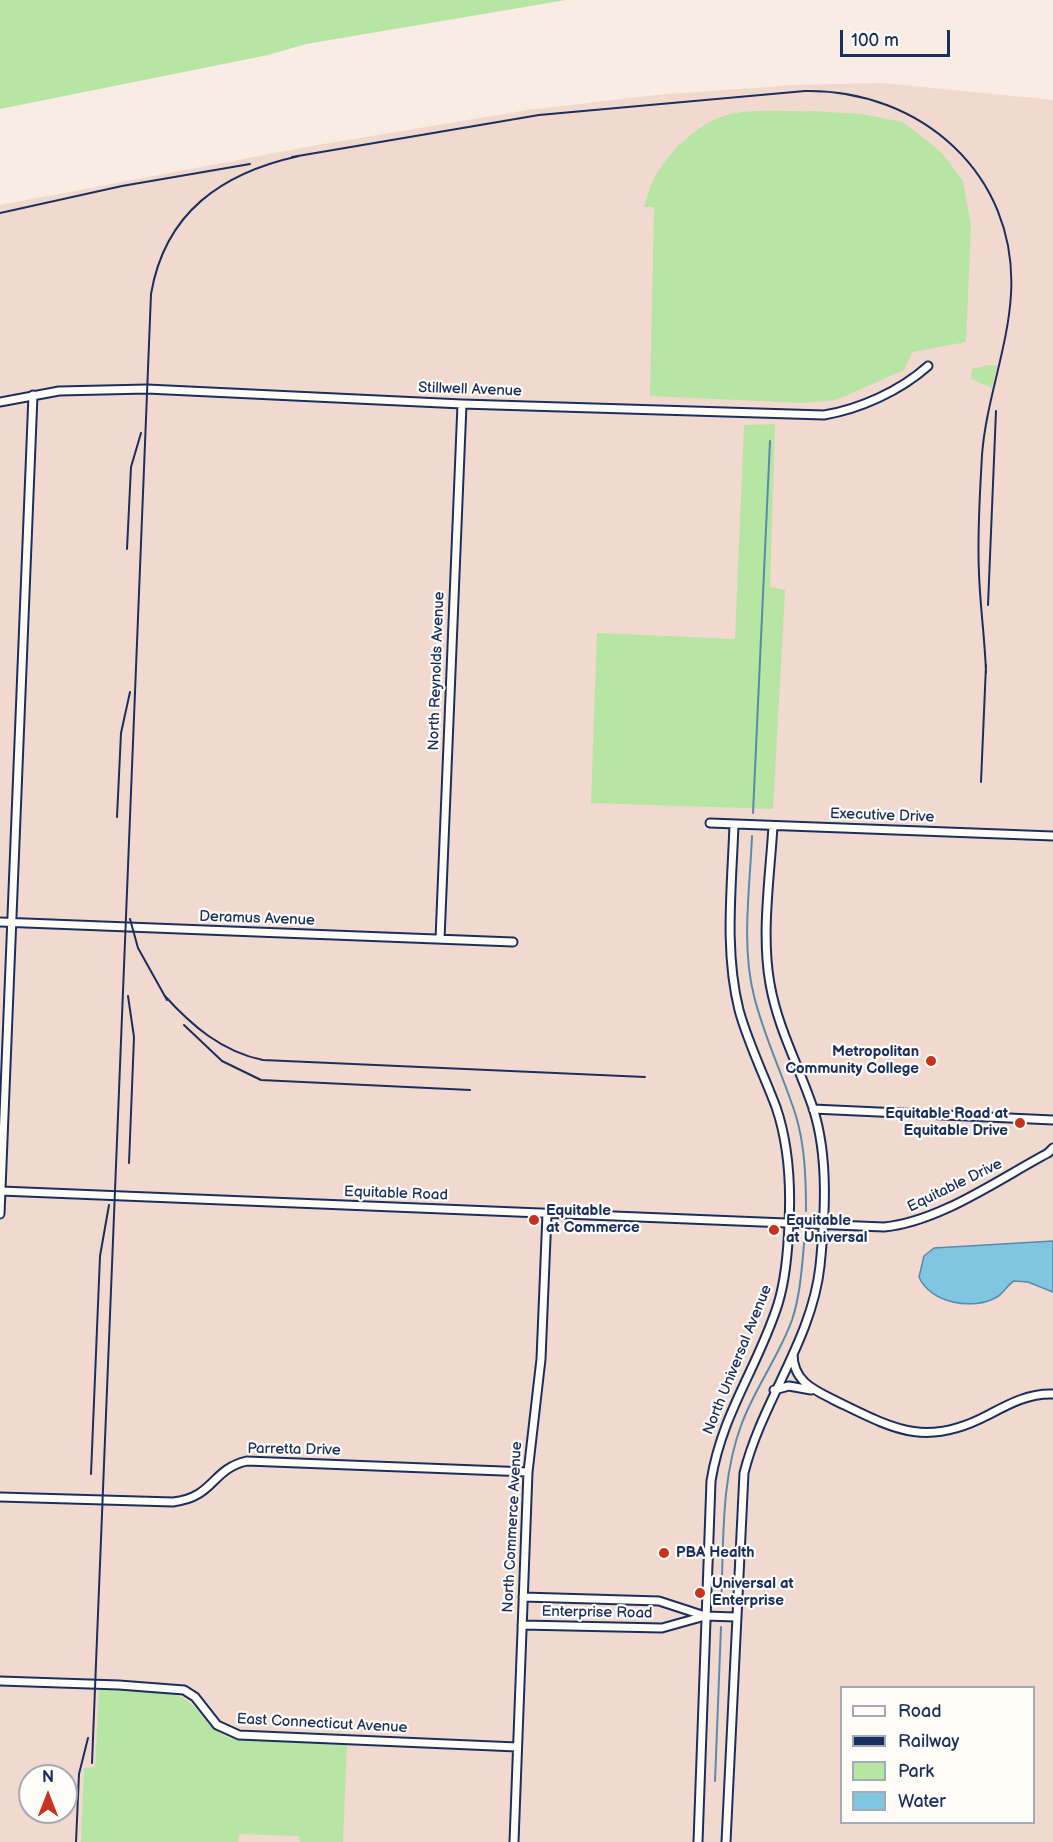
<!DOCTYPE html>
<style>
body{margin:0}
#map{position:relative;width:1053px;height:1842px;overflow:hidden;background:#f8ece5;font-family:"Balsamiq Sans",sans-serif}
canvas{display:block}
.legend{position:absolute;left:840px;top:1686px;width:195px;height:138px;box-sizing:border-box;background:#fdfcf7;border:2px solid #a3aaba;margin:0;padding:8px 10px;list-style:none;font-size:18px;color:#1b2f5e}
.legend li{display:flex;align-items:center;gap:12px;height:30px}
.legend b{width:30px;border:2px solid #a3aaba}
.north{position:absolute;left:18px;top:1764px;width:60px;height:60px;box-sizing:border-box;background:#fdfcf7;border:2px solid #a3aaba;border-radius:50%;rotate:0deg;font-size:16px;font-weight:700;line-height:24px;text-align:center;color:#1b2f5e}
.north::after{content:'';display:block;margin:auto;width:21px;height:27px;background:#c8321e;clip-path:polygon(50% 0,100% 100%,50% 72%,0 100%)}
.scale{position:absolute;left:840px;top:30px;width:110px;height:27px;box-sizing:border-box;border:3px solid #1b2f5e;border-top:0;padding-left:8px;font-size:18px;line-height:21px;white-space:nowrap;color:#1b2f5e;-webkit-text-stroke:4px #fdfcf7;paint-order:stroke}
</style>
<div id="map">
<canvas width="1053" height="1842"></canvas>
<ul class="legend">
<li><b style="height:8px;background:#fdfcf7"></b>Road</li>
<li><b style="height:8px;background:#1b2f5e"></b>Railway</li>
<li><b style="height:16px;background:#b6e5a4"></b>Park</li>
<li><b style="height:16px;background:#80c6e1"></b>Water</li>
</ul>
<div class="north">N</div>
<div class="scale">100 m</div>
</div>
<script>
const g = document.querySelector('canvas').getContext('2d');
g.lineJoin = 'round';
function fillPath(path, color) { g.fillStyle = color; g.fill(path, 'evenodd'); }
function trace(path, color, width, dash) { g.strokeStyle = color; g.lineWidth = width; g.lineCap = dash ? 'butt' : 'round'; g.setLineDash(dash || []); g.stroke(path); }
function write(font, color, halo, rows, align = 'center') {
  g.font = font + ' "Balsamiq Sans",sans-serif'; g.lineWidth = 4.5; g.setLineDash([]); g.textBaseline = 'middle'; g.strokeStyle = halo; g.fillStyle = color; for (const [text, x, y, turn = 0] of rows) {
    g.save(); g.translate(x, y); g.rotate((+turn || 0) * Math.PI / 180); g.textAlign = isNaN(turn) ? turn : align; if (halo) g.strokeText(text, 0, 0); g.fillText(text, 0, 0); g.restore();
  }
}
const built = new Path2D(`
 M882 83 1053 100V1842H0V205L317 145 527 110 656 95 795 85ZM842 1688H1034V1822H842ZM30 1776H66V1812H30Z`);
const green = new Path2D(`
 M0 0H566L306 44 268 55 0 109Z
 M815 111 861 114 903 122 941 152 963 181 971 226 966 342 912 352 904 370 836 400 805 403 650 396 654 207H644C647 198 649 189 653 181 667 151 703 118 736 113 762 109 789 112 815 111Z
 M989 365 997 366 992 388 971 379 972 369Z
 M775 424 770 587 785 590 773 809 591 803 597 633 735 639 744 425Z
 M99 1690C124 1690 164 1685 186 1700 204 1713 207 1727 231 1739L347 1745 343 1842H300L299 1836 239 1834 238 1842H81L84 1768 95 1767Z`);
const water = new Path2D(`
 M1053 1241V1292L1028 1282 1014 1281C1007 1285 1004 1293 997 1297 973 1311 930 1303 919 1277L924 1256 934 1248Z`);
const stream = new Path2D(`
 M753 813 770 441
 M752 836C750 888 741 945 754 996 764 1037 783 1075 796 1116 805 1146 806 1180 806 1211
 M721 1605C724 1545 720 1480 742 1423 755 1388 779 1356 792 1320 801 1293 802 1263 805 1234
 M715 1781 721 1627`);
const minor = new Path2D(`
 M0 402 59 391 147 389 462 404 824 415C860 409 900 391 928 366
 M710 823 1053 836
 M0 922 513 942
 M440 939 462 404
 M813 1109 1053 1120
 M1 1191 884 1227C939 1222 999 1179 1048 1153L1053 1148
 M0 1214 33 395
 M793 1354C793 1380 812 1389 832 1399 892 1428 924 1449 988 1415 1009 1404 1029 1393 1053 1394
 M774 1390 789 1386 811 1390
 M0 1497 173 1502C215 1497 211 1469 247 1461L528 1472
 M523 1597 659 1601 702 1615
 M522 1625 662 1628 705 1616 736 1617
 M0 1681 119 1685 184 1690 195 1697 217 1725 239 1735 517 1747
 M514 1842 528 1472 541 1359 547 1214
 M698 1842 711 1481C722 1413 758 1367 778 1304 786 1278 788 1251 789 1223 791 1184 789 1145 776 1107 764 1075 748 1043 739 1010 724 950 732 886 734 824
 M726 1842 744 1473C762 1401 812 1340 820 1266 825 1216 829 1157 813 1108 799 1066 778 1029 770 984 761 934 770 877 773 826`);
const rail = new Path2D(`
 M292 157 539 115 805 91C920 89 1018 174 1011 294 1008 348 986 401 982 455 980 494 977 534 979 573 980 606 985 639 986 673
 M0 213 122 186 250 164
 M127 549 131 467 141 433
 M988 605 996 411
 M981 782 986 665
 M117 817 121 733 130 692
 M130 919 138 948 167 1000
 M164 995C191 1025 222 1052 263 1060L645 1077
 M128 996 134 1037 129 1163
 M184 1025 222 1061 261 1080 470 1090
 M91 1474 100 1256 109 1205
 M92 1763 151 294C165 212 222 173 299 156
 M76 1842 79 1774 88 1738`);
const markers = [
 [931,1061,6,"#c8321e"],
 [1020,1123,6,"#c8321e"],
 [534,1220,6,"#c8321e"],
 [774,1230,6,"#c8321e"],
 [664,1553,6,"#c8321e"],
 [700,1593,6,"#c8321e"]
];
const streetNames = [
 ["Stillwell Avenue",470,390,2],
 ["North Reynolds Avenue",437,671,-88],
 ["Executive Drive",882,816,2],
 ["Deramus Avenue",257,919,2],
 ["Equitable Drive",955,1186,-26],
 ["Equitable Road",396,1194,2],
 ["North Universal Avenue",738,1360,-68],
 ["Parretta Drive",294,1450,1],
 ["North Commerce Avenue",513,1527,-87],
 ["Enterprise Road",597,1613,1],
 ["East Connecticut Avenue",322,1724,3]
];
const poiNames = [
 ["Metropolitan",919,1052,"right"],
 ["Community College",919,1069,"right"],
 ["Equitable Road at",1008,1114,"right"],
 ["Equitable Drive",1008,1131,"right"],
 ["Equitable",546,1211],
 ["at Commerce",546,1228],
 ["Equitable",786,1221],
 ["at Universal",786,1238],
 ["PBA Health",676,1553],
 ["Universal at",712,1584],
 ["Enterprise",712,1601]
];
fillPath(built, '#f2d9cf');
fillPath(green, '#b6e5a4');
fillPath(water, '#80c6e1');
trace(water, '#588aad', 1.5);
trace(stream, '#588aad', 2);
trace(minor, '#1b2f5e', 11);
trace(minor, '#fdfcf7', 7);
trace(rail, '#1b2f5e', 2);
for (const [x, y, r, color] of markers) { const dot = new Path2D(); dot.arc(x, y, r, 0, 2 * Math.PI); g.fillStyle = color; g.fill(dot); trace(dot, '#fdfcf7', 2); }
write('15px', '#1b2f5e', '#fdfcf7', streetNames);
write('bold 15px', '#1b2f5e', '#fdfcf7', poiNames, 'left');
</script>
